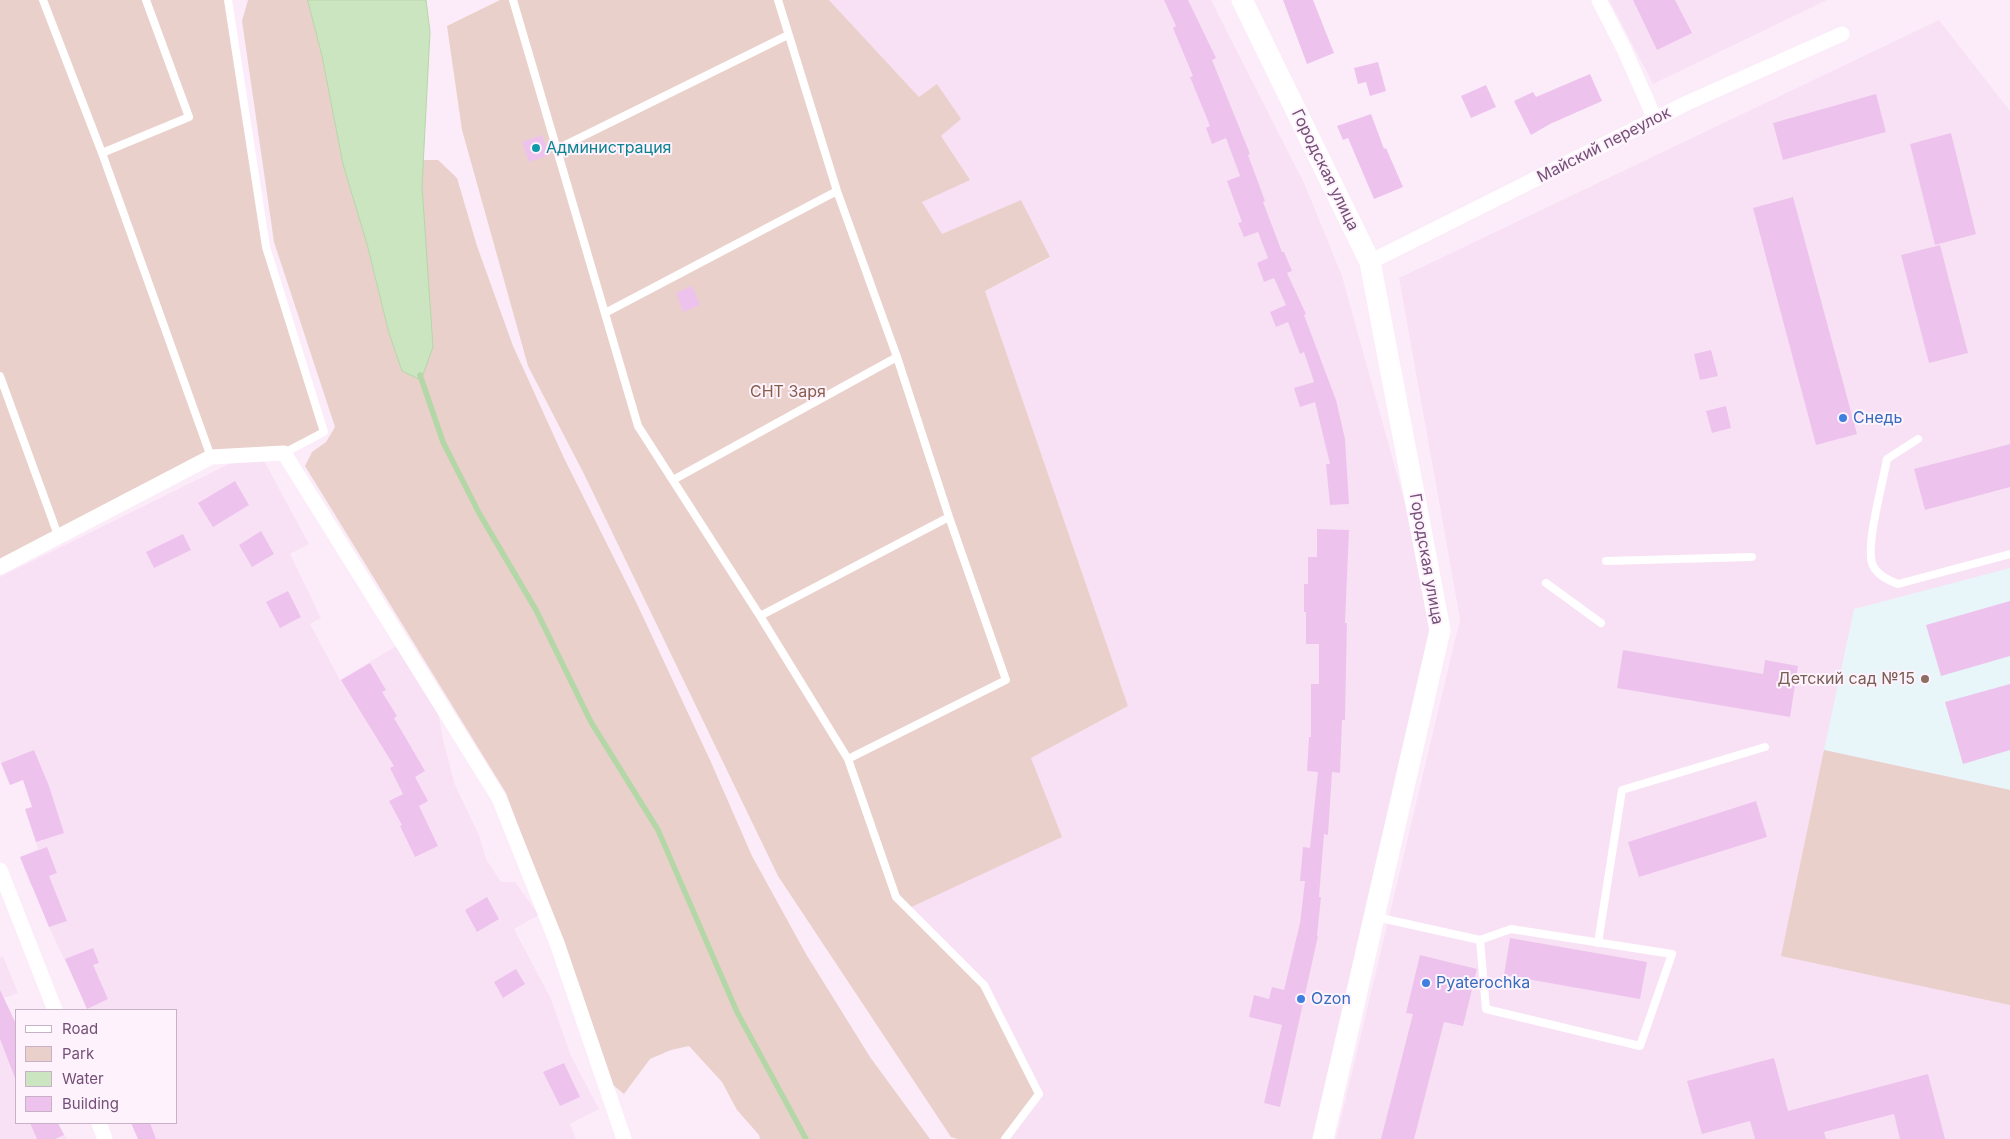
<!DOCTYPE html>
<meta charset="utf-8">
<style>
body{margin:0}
#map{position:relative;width:2010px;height:1139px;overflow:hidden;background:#fcecf9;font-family:Inter,sans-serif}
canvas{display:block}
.legend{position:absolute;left:15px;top:1009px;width:162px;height:115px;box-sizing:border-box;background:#fef3fc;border:1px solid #c7b1c7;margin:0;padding:6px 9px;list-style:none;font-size:15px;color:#744f77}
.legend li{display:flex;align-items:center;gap:10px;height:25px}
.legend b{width:25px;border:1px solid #c7b1c7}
</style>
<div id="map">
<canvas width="2010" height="1139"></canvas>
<ul class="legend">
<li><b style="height:6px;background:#fff"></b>Road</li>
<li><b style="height:14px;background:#ead0ca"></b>Park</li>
<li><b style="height:14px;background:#cbe5c1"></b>Water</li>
<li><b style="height:14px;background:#edc3ee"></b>Building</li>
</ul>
</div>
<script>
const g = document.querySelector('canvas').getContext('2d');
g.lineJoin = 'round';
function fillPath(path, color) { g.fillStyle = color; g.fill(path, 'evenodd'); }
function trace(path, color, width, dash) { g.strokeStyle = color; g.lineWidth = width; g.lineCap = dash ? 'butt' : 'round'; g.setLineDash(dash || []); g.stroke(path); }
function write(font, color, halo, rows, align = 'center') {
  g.font = font + ' Inter,sans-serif'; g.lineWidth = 4; g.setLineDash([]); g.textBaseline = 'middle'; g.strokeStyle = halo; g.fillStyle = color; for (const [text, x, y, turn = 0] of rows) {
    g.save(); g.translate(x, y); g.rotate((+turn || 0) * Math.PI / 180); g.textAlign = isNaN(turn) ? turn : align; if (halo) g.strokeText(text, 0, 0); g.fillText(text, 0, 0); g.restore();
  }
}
const residential = new Path2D(`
 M829 0H1211L1305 185 1342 276 1440 630 1323 1139H1005L907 909 1031 758 1128 706 985 291 1050 258 1021 200 942 235 922 202 940 135 961 119 919 97Z
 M1609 0H1827L1653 84Z
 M1939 20 2010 111V1139H1336L1460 619 1399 278Z
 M262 457 309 544 290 554 321 618 310 624 340 680 396 646 438 711 443 740 455 785 479 835 486 859 501 882H515L539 915 514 929 551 999 571 1056 599 1109 570 1124 576 1139H138L131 1123H176V1010H88L49 927 37 895 30 884 20 857 38 849 25 809 32 807 25 779 10 785 0 760V577L235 461Z
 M3 956 18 993 4 998 16 1024V1123H58L67 1139H0V957Z`);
const education = new Path2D(`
 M2010 568V790L1824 750 1854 609Z`);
const green = new Path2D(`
 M0 0H228L266 247 324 432 284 453 211 457 0 567Z
 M248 0H308L322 56 343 164 367 244 389 333 402 371 422 186 420 160H438L457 178 477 246 513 346 564 458 637 604 710 760 752 856 806 954 870 1057 930 1139H760L759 1135 737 1110 722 1082 689 1046 671 1050 650 1059 624 1094 613 1085 506 793 305 466 312 452 326 442 335 427 274 242 242 21Z
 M500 0H829L919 97 937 84 961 119 941 136 970 180 922 202 942 234 1021 200 1050 257 985 291 1128 706 1031 758 1062 837 907 909 984 985 1039 1094 1005 1139H958L951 1137 778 876 584 474 528 366 462 130 447 26Z
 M1824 750 2010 790V1005L1781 956Z`);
const water = new Path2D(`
 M308 0H426L430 32 422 186 433 347 421 380 402 371 389 333 367 244 343 164 322 56Z`);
const stream = new Path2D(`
 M420 375 443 442 479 513 536 610 591 722 658 830 737 1012 806 1139`);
const building = new Path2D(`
 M1164 0H1188L1216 58 1212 60 1250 154 1248 155 1265 201 1263 202 1282 252H1284L1292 271 1287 273 1306 314 1304 315 1336 400 1345 439 1349 504 1330 505 1326 464H1330L1315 402 1300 407 1294 388 1314 382 1304 352 1300 354 1288 322 1276 327 1270 312 1286 305 1274 278 1264 282 1257 263 1268 258 1258 232 1244 237 1238 223 1242 222 1227 181 1240 176 1226 138 1212 144 1206 128 1210 126 1190 77 1193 76 1173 28 1176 26Z
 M1283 0H1313L1334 53 1307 64Z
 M1633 0H1675L1692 33 1657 50Z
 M1378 62 1386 91 1370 96 1366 82 1358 84 1354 68Z
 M1590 74 1602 101 1550 124 1531 135 1514 101 1533 92 1536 97Z
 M1486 85 1496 107 1471 118 1461 96Z
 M1876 94 1886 132 1783 160 1773 123Z
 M1371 114 1384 149 1386 148 1403 187 1374 199 1348 138 1343 140 1337 126Z
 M1951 133 1976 234 1935 245 1910 144Z
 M542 135 550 155 529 162 522 142Z
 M1793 197 1857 434 1816 445 1753 208Z
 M1940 245 1968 353 1929 363 1901 255Z
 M692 286 700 305 683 312 676 293Z
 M1711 350 1718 376 1700 380 1694 354Z
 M1726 406 1731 428 1712 433 1706 411Z
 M2010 444V487L1925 510 1914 469Z
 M235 481 249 505 213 527 198 503Z
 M1317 529 1349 530 1345 623H1347L1345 720H1342L1340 773 1332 772 1328 835 1324 834 1319 897H1321L1317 936H1318L1280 1107 1264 1103 1282 1025 1249 1017 1254 995 1269 999 1272 987 1284 990 1300 923 1305 881H1300L1303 847 1310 848 1318 772 1307 771 1309 737H1311V684H1319V644H1306V612H1304V584H1308V557H1317Z
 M261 531 274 554 252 567 239 545Z
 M183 534 191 550 154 568 146 552Z
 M288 591 301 617 280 628 266 602Z
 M2010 601V656L1941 676 1926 625Z
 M1623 650 1763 674 1765 660 1798 666 1790 717 1617 688Z
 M370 663 386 690 382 692 397 716 394 718 425 771 415 777 428 801 419 806 438 846 415 857 400 826 402 825 389 801 403 794 390 768 394 766 341 680Z
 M2010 684V750L1963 764 1945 702Z
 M34 750 49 786 64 833 36 842 25 809 32 807 23 780 10 785 1 763Z
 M1756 801 1767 837 1639 877 1628 842Z
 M47 847 57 873 49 876 67 921 49 927 20 857Z
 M487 897 499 919 477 932 465 910Z
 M1510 938 1647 962 1640 999 1504 975Z
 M93 948 99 963 93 965 108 999 87 1009 65 959Z
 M1420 955 1477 969 1463 1026 1444 1022 1414 1139H1381L1413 1014 1406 1013Z
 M516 969 525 984 503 998 494 982Z
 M0 990 16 1024 15 1078 0 1039Z
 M1774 1058 1788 1111 1928 1074 1945 1139H1900L1894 1114 1824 1132 1826 1139H1755L1750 1121 1702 1134 1687 1081Z
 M564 1063 580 1097 560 1106 543 1072Z
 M30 1123H58L64 1135 55 1139H37Z
 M131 1123H150L156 1139H138Z`);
const lane = new Path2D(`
 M43 0 102 153 211 457
 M228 0 266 247 324 432 284 453
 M513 0 638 426 760 616 848 759 896 897 984 985 1039 1094 1005 1139
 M778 0 837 191 897 357 949 517 1006 680 848 759
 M557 149 788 35
 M102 153 189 117 146 0
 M605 313 837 191
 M0 376 59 538
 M1918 439 1887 459C1883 482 1866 543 1872 563 1875 574 1888 580 1898 584L2010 554
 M673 480 897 357
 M1606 561 1752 557
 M1546 583 1601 623
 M760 616 949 517
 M1376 917 1480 940 1511 929 1672 954 1640 1046 1486 1009 1480 940
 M1598 943 1622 790 1765 747`);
const street = new Path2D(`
 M1599 0 1624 49 1655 119
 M1370 262 1687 103 1842 34
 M0 567 211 457 284 453 499 798 557 943 624 1139
 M0 870 55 1010
 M99 1123 105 1139`);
const secondary = new Path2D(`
 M1242 0 1370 262 1440 630 1323 1139`);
const markers = [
 [536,148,5,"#0f9aa8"],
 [1843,418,5,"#3f7fe0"],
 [1925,679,5,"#8d6e63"],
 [1426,983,5,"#3f7fe0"],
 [1301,999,5,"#3f7fe0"]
];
const streetNames = [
 ["Майский переулок",1604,145,-27],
 ["Городская улица",1325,170,64],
 ["Городская улица",1426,559,80]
];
const cultureNames = [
 ["Администрация",546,148]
];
const parkNames = [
 ["СНТ Заря",788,392]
];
const shopNames = [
 ["Снедь",1853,418],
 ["Pyaterochka",1436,983],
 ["Ozon",1311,999]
];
const educationNames = [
 ["Детский сад №15",1915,679]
];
fillPath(residential, '#f8e1f5');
fillPath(education, '#e8f5f9');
fillPath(green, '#ead0ca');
fillPath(water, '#cbe5c1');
trace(water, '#b4d7a7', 1);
trace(stream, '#b4d7a7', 5.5);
fillPath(building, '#edc3ee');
trace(lane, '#fff', 8);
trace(street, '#fff', 15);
trace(secondary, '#fff', 21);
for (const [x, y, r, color] of markers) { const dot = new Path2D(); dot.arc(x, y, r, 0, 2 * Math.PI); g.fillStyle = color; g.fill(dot); trace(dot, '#fef3fc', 2); }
write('16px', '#744f77', '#fef3fc', streetNames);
write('16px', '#0d838f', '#fef3fc', cultureNames, 'left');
write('16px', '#885e4d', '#fef3fc', parkNames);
write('16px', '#366cbe', '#fef3fc', shopNames, 'left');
write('16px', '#785e54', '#fef3fc', educationNames, 'right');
</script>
